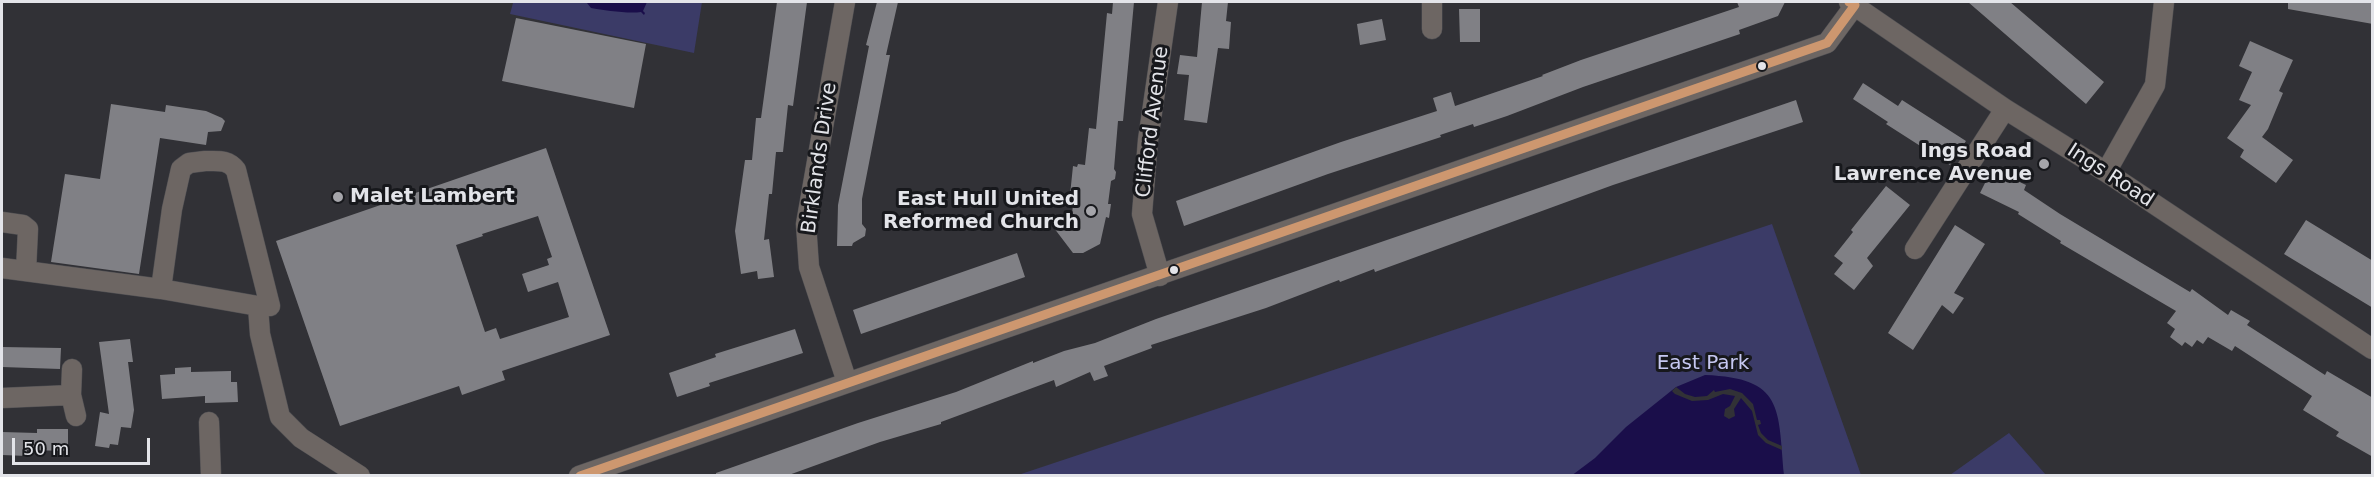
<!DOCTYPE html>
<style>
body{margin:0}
#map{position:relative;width:2374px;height:477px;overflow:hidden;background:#313136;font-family:"DejaVu Sans",sans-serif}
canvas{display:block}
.frame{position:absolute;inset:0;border:3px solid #e3e4e9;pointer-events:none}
.scale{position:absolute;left:12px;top:438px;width:138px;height:27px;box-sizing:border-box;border:3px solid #e3e4e9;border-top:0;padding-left:8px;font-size:18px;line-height:21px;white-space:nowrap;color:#e3e4e9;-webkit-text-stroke:4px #17181c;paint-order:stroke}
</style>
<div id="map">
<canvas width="2374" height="477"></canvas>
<div class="frame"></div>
<div class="scale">50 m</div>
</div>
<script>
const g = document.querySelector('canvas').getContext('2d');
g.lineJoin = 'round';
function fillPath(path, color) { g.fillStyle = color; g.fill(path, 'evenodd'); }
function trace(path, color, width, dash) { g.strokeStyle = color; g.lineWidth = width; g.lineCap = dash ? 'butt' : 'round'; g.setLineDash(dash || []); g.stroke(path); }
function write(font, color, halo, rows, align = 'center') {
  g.font = font + ' "DejaVu Sans",sans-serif'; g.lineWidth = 6; g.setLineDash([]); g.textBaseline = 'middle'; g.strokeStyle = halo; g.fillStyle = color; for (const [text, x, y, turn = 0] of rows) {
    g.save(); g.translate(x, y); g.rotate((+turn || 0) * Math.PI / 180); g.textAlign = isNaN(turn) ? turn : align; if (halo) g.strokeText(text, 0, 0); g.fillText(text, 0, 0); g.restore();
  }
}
const green = new Path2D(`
 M504 2H702L694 53 510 14 513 3Z
 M1772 224 1861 475 1015 476Z
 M2009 433 2046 475H1950Z`);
const water = new Path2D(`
 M572 2H647L643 11 645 13 644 15 641 12C628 14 604 10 591 8L587 3Z
 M1705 375C1784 378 1778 408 1784 475L1571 476 1595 458 1626 427 1676 387Z`);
const pier = new Path2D(`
 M1676 387 1685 394 1695 397 1707 396 1714 390 1715 392 1730 389 1742 393 1753 404 1757 420H1760L1761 424 1758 425 1761 433 1768 440 1782 446V450L1766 443 1758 435 1752 411 1741 398 1734 409 1735 416 1729 419 1724 416 1725 409 1730 406 1735 396 1723 394 1708 400 1692 401 1675 394 1672 391Z`);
const building = new Path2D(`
 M777 2H807L793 106 788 105 783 152H776L772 194H769L764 240 769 239 774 277 758 279 757 271 741 274 735 231 745 160H752L756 118H761Z
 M877 2H898L886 55H890L862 199V224L866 229 865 236 853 243 852 246H837L838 205 869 46 866 45Z
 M1113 2H1134L1123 121H1118L1114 169 1116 172 1115 179 1111 181 1108 204H1111L1109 218 1106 217 1100 244 1083 253H1073L1054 228 1070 231 1074 196 1070 195 1073 166 1077 167 1078 164 1085 165 1089 128 1096 129 1107 13 1112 14Z
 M1202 2H1228L1226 21 1231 22 1229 49 1218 48 1207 123 1184 120 1189 75 1177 74 1180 55 1197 57Z
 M1737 2H1785L1778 16 1739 30 1740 34 1583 87 1507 116 1474 127 1473 124 1440 135 1441 137 1328 174 1184 226 1176 201 1341 142 1437 111 1433 98 1451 92 1455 106 1543 76 1542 75 1581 60 1739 7Z
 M1968 2H2010L2104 82 2086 104Z
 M2288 2H2373V24L2288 9Z
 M1459 9H1480V42H1460Z
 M516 18 646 44 634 108 502 81Z
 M1382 19 1386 40 1360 45 1357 24Z
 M2250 41 2293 60 2279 91 2283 93 2268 129 2262 137 2293 160 2276 183 2240 157 2244 150 2227 138 2251 105 2239 100 2252 72 2239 66Z
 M1863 83 1898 106 1902 100 1966 141 1950 165 1886 124 1888 122 1853 99Z
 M1796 100 1803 122 1613 185 1375 272 1374 269 1340 282 1339 280 1266 308 1151 345 1152 348 1104 366 1108 376 1094 381 1090 372 1056 387 1054 380 941 422V424L880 442 786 476H716V473L858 423 956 392 1033 361V363L1064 351 1095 343 1156 319Z
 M111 104 165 112 166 105 206 111 222 118 225 121 221 131 208 132 206 145 160 138 139 274 51 262 65 174 100 179Z
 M546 148 610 335 502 371 505 380 462 395 459 386 340 426 276 241ZM538 216 552 257 547 259 549 265 522 274 528 292 558 282 569 317 500 339 496 328 485 332 456 245 483 236 482 234Z
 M1992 169 2026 185 2024 190 2060 214 2190 292 2192 289 2228 315 2231 310 2250 321 2247 325 2325 375 2327 371 2373 398V457L2336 436 2339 432 2303 410 2312 396 2235 346 2232 351 2208 337 2203 344 2197 340 2192 347 2185 342 2182 346 2170 337 2175 329 2167 323 2176 311 2060 243 2061 241 2018 214 2019 212 1980 193Z
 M1886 186 1910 205 1867 258 1873 266 1854 290 1834 274 1843 263 1834 256 1853 232 1851 230Z
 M2306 220 2373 261V308L2284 254Z
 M1955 225 1985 244 1954 293 1964 298 1953 314 1942 305 1913 350 1888 333Z
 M1017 253 1025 277 861 334 853 310Z
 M795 329 803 353 709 383 710 386 677 397 669 373 716 357 715 354Z
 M130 339 133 362H128L134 410 131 428 121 427 118 445 110 444 109 448 95 446 100 412 109 414 99 342Z
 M2 347 61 348 60 369 2 367Z
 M191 367V372L231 371V382H237L238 402 205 403V396L162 399 160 375 175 374V368Z
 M37 429H68V451L27 450V456L2 455V432L37 433Z`);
const minor = new Path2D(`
 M845 2 806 224 809 267 847 382
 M1432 2V29
 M1849 2 2005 109 2106 172 2372 349
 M205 161C218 161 228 159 236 170L270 306H258L161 289 172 209 181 169 189 163Z
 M2106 172 2155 85 2164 2
 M2 222 23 225 28 229 26 271
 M1915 249 2005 109
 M2 268 161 289
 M1160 276 1142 214 1148 140 1168 2
 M258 306 260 334 280 417 301 438 360 476
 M72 369 71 395 76 416
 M2 398 71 395
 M209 422 211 476
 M579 476 1827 43 1855 5`);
const bus1 = new Path2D(`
 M580 476 1827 43 1855 5 1849 2`);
const markers = [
 [1762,66,5,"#e3e4e9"],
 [2044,164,6,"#a5a5aa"],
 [338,197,6,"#a5a5aa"],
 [1091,211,6,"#a5a5aa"],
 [1174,270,5,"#e3e4e9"]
];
const streetNames = [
 ["Clifford Avenue",1153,122,-83],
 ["Birklands Drive",820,158,-82],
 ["Ings Road",2110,176,33]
];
const poiNames = [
 ["Ings Road",2032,152],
 ["Lawrence Avenue",2032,175],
 ["Malet Lambert",350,197,"left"],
 ["East Hull United",1079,200],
 ["Reformed Church",1079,223]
];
const parkNames = [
 ["East Park",1703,364]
];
fillPath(green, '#3b3b67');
fillPath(water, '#1a0e4a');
fillPath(pier, '#313136');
fillPath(building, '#808085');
trace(minor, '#4e4e52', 21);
trace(minor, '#6d6663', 20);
trace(bus1, '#cd976f', 9);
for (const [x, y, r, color] of markers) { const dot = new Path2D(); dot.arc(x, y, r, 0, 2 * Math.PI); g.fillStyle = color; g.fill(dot); trace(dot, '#17181c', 2); }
write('20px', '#e3e4e9', '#17181c', streetNames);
write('bold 20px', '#e3e4e9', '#17181c', poiNames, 'right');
write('20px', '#c6c8f1', '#17181c', parkNames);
</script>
